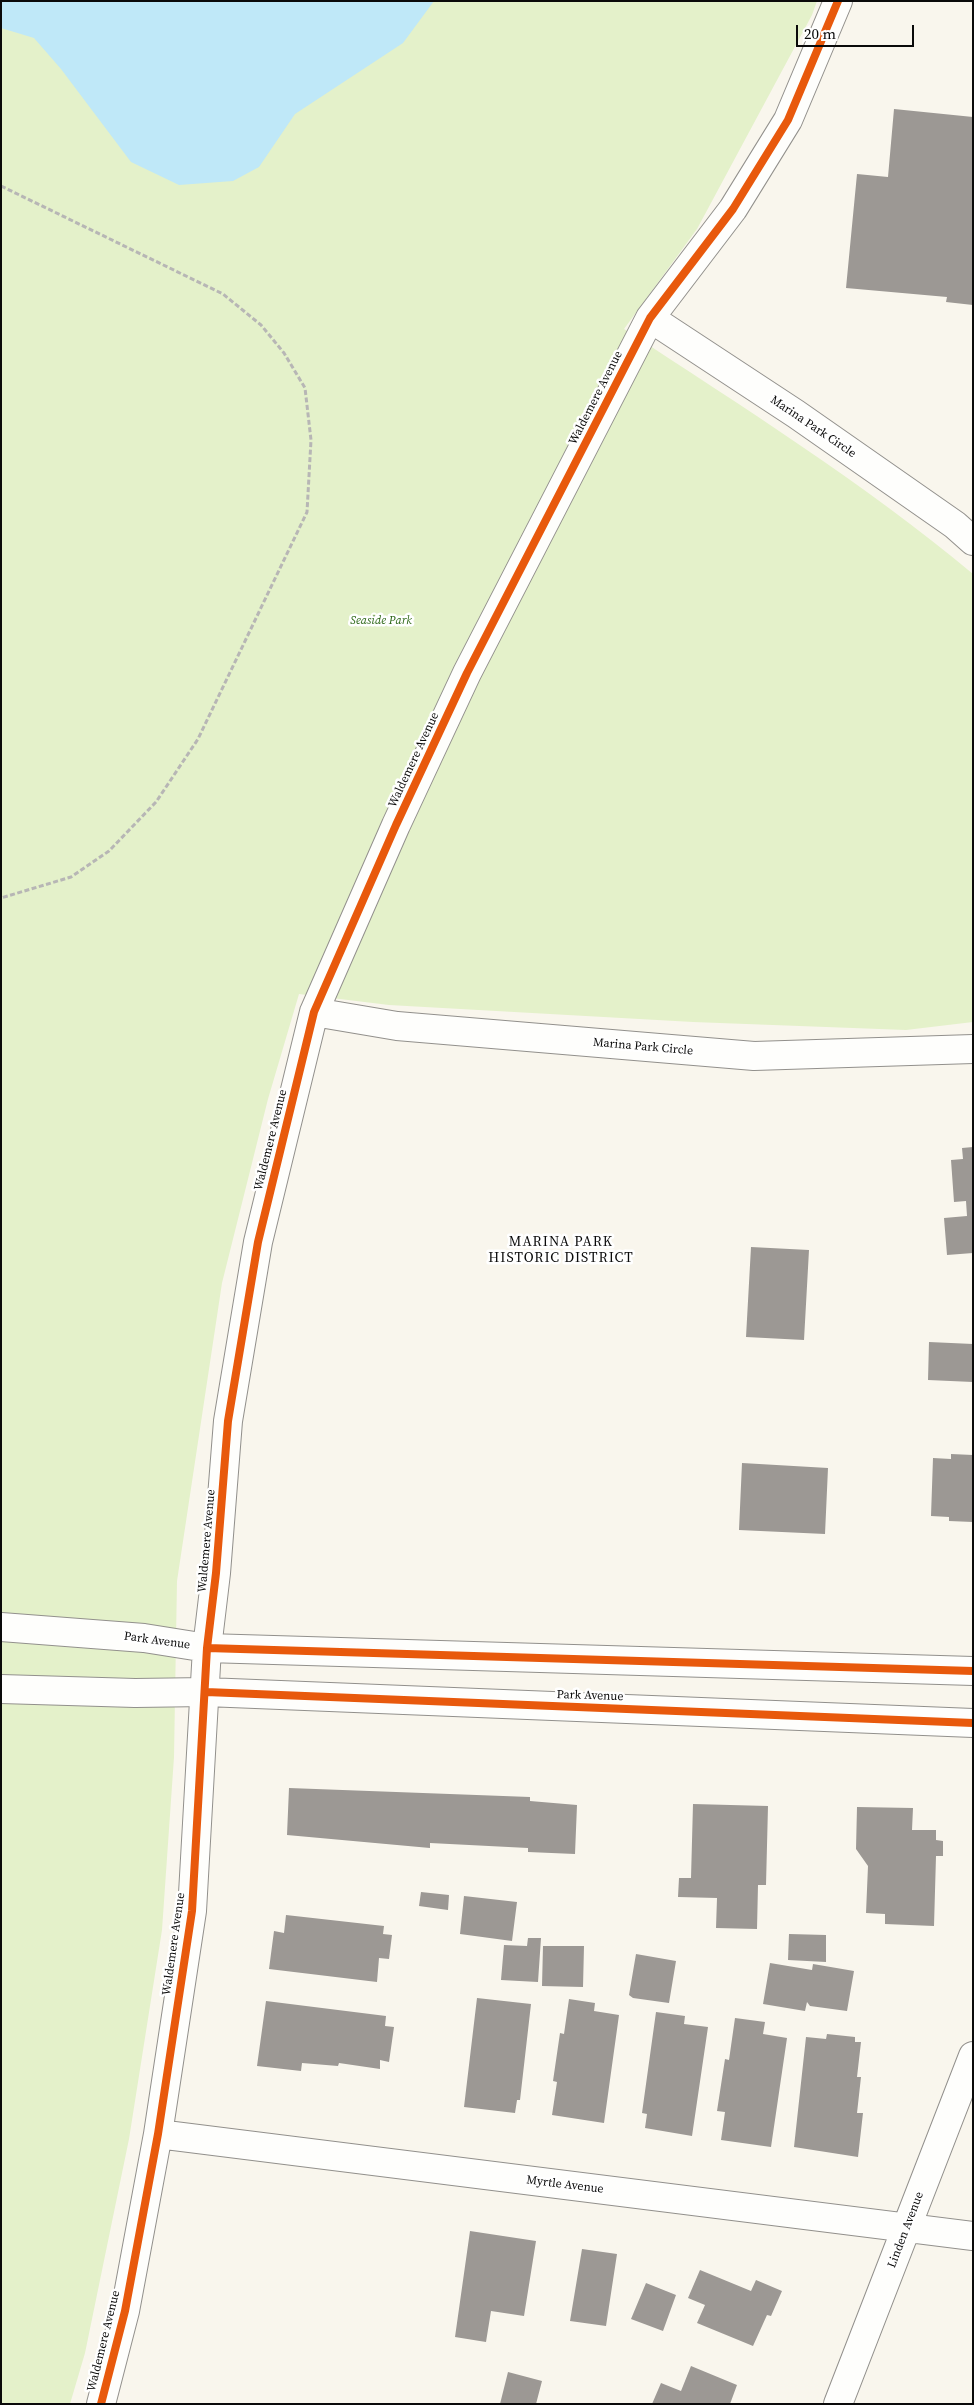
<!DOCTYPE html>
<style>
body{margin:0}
#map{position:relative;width:974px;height:2405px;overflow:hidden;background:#f9f6ed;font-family:"Source Serif 4",serif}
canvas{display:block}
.frame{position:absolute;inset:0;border:2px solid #0a0a0a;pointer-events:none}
.scale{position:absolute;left:796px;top:25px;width:118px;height:22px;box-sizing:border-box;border:2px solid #0a0a0a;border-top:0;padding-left:6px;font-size:15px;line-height:18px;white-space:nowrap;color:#0a0a0a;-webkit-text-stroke:4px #fff;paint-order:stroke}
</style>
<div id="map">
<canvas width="974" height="2405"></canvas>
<div class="frame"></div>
<div class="scale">20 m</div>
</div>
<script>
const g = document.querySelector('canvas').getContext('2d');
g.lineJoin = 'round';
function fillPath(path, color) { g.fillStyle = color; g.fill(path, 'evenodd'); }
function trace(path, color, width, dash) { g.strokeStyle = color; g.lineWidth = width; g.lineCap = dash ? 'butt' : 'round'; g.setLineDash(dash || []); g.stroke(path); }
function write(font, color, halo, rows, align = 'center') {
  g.font = font + ' "Source Serif 4",serif'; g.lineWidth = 5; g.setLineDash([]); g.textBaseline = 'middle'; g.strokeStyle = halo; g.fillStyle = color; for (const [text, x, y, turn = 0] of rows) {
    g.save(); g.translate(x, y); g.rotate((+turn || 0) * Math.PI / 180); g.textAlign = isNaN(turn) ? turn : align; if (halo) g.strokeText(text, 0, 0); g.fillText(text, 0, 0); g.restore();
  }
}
const green = new Path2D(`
 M1 1H817L812 15 697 229 624 329C743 407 864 483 973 574V1022L906 1030 693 1022 389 1005 299 994 268 1099 222 1283 177 1581 174 1757 162 1930 129 2139 85 2353 70 2404H1Z`);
const water = new Path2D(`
 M1 1H434L403 43 295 114 259 167 233 181 179 185 131 162 61 69 34 38 1 28Z`);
const building = new Path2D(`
 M894 109 973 117V305L946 302 947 297 846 288 857 174 888 177Z
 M973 1147V1253L947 1255 944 1218 967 1216 966 1201 954 1202 951 1160 963 1159 962 1148Z
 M751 1247 809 1250 804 1340 746 1337Z
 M929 1342 973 1344V1382L928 1380Z
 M951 1454 973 1455V1522L949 1521V1517L931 1516 933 1458 951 1459Z
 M742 1463 828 1468 825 1534 739 1530Z
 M289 1788 530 1797V1801L577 1805 575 1854 528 1852V1848L430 1843V1848L287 1835Z
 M693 1804 768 1806 766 1885H758L757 1929 716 1928 717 1898 678 1897 679 1878H691Z
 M857 1807 913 1808 912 1830H936V1840L943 1841V1856H936L934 1926 885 1924V1914L866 1913 868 1866 856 1849Z
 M421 1892 449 1895 448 1910 419 1906Z
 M464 1896 517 1902 512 1941 460 1934Z
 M286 1915 384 1926 383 1934 392 1935 389 1959 379 1958 377 1982 269 1969 274 1931 284 1933Z
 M789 1934 826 1935V1962L788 1960Z
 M528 1938H541L538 1982 501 1980 504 1945 527 1946Z
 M543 1946H584L583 1987 542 1986Z
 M636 1954 676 1961 669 2003 633 1998 629 1995Z
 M770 1963 812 1970 813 1964 854 1971 847 2011 810 2006 807 2002 805 2011 763 2004Z
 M477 1998 531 2004 520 2100H517L515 2113 464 2107Z
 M569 1999 595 2003 594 2011 619 2015 604 2123 552 2115 557 2082 553 2081 560 2033 564 2034Z
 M266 2001 386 2016 385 2026 394 2027 389 2062 380 2060V2069L339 2063 338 2066 302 2063 301 2071 257 2066Z
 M656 2012 685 2016 684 2024 708 2027 692 2136 645 2128 647 2114 642 2113Z
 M735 2018 765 2022 763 2034 787 2038 771 2147 721 2140 725 2112 717 2111 725 2059 729 2060Z
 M827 2034 855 2037V2042H861L857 2077H861L857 2113H863L858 2157 794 2147 806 2037 826 2039Z
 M470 2231 536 2241 524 2316 491 2311 486 2342 455 2337Z
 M582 2249 617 2254 606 2326 570 2321Z
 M700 2270 751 2291 756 2280 782 2291 771 2316 767 2315 753 2346 697 2323 705 2305 688 2298Z
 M646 2283 676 2295 663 2331 631 2319Z
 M691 2366 737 2385 730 2404H652L661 2383 681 2391Z
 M508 2372 542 2381 536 2404H500Z`);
const path = new Path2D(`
 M1 186 223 294 261 325 284 353 305 388 311 440 307 512 198 739 156 802 109 851 71 877 1 898`);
const minor = new Path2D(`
 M650 318 796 414 955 525 973 541
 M314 1012 397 1026 754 1056 973 1049
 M1 1627 144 1638 207 1648 973 1671
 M1 1689 135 1693 206 1692 973 1723
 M158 2134 973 2236
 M101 2404 125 2311 158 2134 192 1911 207 1648 216 1573 228 1421 258 1242 314 1012 396 825 467 673 650 318 733 209 788 120 838 1
 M838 2404 973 2056`);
const cycleway = new Path2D(`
 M207 1648 973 1671
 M206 1692 973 1723
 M101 2404 125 2311 158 2134 192 1911 207 1648 216 1573 228 1421 258 1242 314 1012 396 825 467 673 650 318 733 209 788 120 838 1`);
const streetNames = [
 ["Waldemere Avenue",596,398,-63],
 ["Marina Park Circle",813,427,34],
 ["Waldemere Avenue",414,760,-65],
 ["Marina Park Circle",643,1047,5],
 ["Waldemere Avenue",271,1140,-76],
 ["Waldemere Avenue",207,1541,-85],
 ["Park Avenue",157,1641,8],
 ["Park Avenue",590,1696,2],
 ["Waldemere Avenue",174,1944,-82],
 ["Myrtle Avenue",565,2185,7],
 ["Linden Avenue",906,2230,-69],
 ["Waldemere Avenue",104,2341,-76]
];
const parkNames = [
 ["Seaside Park",381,621]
];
const neighbourhoodNames = [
 ["MARINA PARK",561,1242],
 ["HISTORIC DISTRICT",561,1258]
];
fillPath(green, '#e4f1ca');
fillPath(water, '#bfe8f8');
fillPath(building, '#9c9894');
trace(minor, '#92908c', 30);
trace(path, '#b7b6b5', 3, [5, 2.5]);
trace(minor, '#fefefc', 28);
trace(cycleway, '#e8590c', 8);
write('12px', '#0a0a0a', '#fff', streetNames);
write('italic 12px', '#2c6716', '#fff', parkNames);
g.letterSpacing = '1px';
write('14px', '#0a0a0a', '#fff', neighbourhoodNames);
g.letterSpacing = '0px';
</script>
